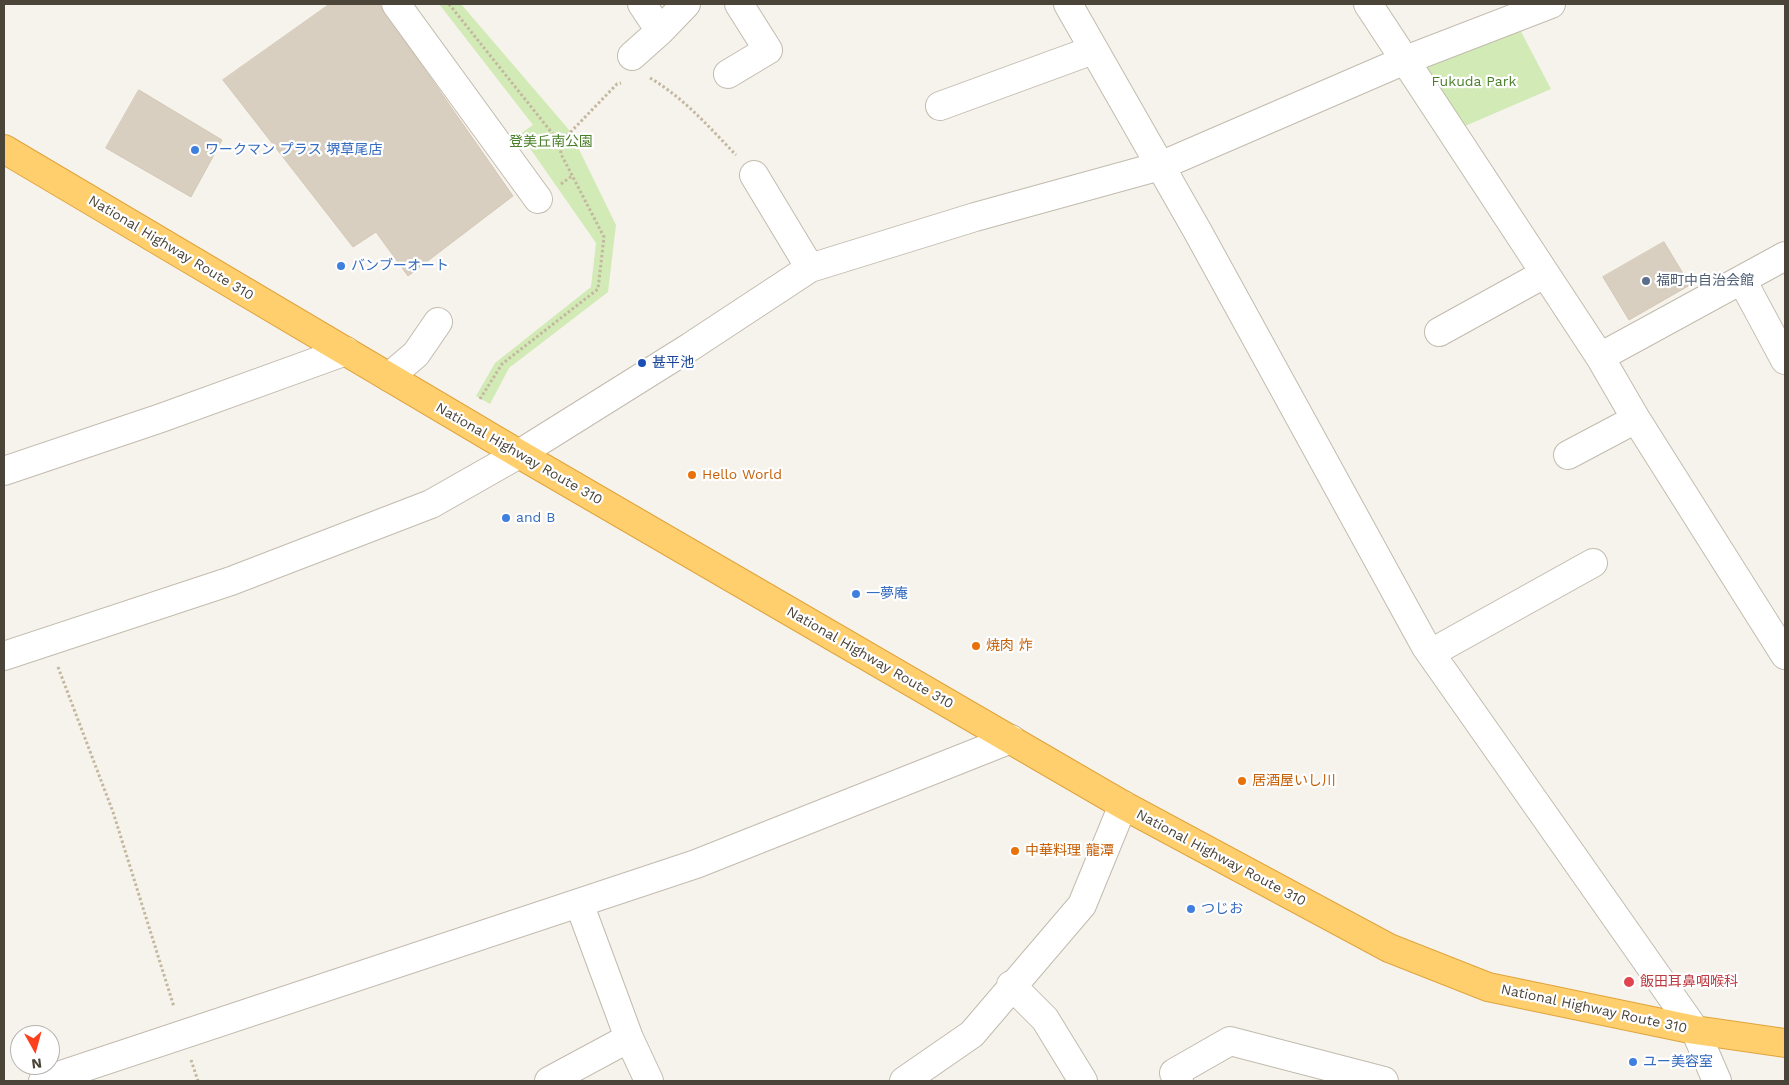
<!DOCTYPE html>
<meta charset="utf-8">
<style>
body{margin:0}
#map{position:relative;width:1789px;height:1085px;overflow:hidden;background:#f6f3ec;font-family:"Work Sans",sans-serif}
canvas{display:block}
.frame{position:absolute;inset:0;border:5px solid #4b4439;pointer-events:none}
.north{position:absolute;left:10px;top:1025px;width:50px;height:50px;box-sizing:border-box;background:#fff;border:1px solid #b7b4b0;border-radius:50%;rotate:173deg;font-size:14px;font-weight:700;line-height:20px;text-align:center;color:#4b4439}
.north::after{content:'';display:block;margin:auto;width:18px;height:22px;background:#fc3f1d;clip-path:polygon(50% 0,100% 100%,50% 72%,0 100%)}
</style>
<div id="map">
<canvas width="1789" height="1085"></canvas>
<div class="frame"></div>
<div class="north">N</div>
</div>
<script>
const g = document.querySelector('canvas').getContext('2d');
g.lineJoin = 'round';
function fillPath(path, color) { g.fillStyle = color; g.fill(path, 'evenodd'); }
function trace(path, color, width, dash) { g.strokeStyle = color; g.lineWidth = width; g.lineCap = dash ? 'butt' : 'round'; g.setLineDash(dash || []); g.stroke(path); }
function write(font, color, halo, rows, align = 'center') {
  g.font = font + ' "Work Sans","Noto Sans JP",sans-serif'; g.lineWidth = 4.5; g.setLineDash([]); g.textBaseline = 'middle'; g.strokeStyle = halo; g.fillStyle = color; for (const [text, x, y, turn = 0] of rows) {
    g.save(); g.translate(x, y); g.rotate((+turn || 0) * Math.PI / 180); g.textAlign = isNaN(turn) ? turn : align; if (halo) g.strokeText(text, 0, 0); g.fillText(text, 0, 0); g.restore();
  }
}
const green = new Path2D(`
 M439 4H461L570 131 616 225 608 292 509 368 490 404 476 396 495 363 591 287 596 243 520 134 533 125Z
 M1517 24 1551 89 1458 129 1423 71 1427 61Z`);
const building = new Path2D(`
 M330 4H379L513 196 408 276 376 232 353 247 223 80Z
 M139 90 222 140 191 197 106 148Z
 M1664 242 1690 285 1629 320 1603 277Z`);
const path = new Path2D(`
 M449 4 560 143
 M650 78C683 97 710 128 736 155
 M561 184 572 176
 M480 399 502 364 598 289 604 237 561 154 560 143 617 84 621 83
 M58 667 113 812 174 1007
 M191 1060 198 1081`);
const minor = new Path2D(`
 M396 4 538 199
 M642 4 660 31 686 4
 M1068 4 1198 232 1426 647 1695 1030 1717 1081
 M1368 4 1600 357 1636 419 1785 655
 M632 56 660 31
 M728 74 768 50 739 4
 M940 106 1093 50
 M754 175 810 268
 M1742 280 1785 360
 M1439 332 1544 274
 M1600 357 1785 256
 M389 377 416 354 438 322
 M1568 455 1636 419
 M4 471 161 418 346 351
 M1431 653 1593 563
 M4 656 231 581 431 504 519 454 690 347 810 268 975 217 1160 166 1403 61 1551 4
 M579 903 629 1038 649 1081
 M1011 985 1045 1019 1083 1081
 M43 1081 696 864 1011 739
 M549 1081 629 1038
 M904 1081 972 1034 1082 905 1123 805
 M1179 1081 1174 1073 1230 1041 1384 1081`);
const highway = new Path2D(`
 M4 149 519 454 1123 805 1389 948 1488 987 1695 1030 1785 1043`);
const markers = [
 [195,150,5,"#3f7fe0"],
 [341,266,5,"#3f7fe0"],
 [1646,281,5,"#5c6f8a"],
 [642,363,5,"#1a4fb4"],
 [692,475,5,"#e8710a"],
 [506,518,5,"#3f7fe0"],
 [856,594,5,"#3f7fe0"],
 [976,646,5,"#e8710a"],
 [1242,781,5,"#e8710a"],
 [1015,851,5,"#e8710a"],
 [1191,909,5,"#3f7fe0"],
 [1629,982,6,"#e0444e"],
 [1633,1062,5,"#3f7fe0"]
];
const parkNames = [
 ["Fukuda Park",1474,82],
 ["登美丘南公園",551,142]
];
const shopNames = [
 ["ワークマン プラス 堺草尾店",205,150],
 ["バンブーオート",351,266],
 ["and B",516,518],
 ["一夢庵",866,594],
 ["つじお",1201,909],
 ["ユー美容室",1643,1062]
];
const streetNames = [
 ["National Highway Route 310",171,248,31],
 ["National Highway Route 310",519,454,30],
 ["National Highway Route 310",870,658,30],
 ["National Highway Route 310",1221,858,28],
 ["National Highway Route 310",1594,1009,12]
];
const serviceNames = [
 ["福町中自治会館",1656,281]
];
const transitNames = [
 ["甚平池",652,363]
];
const foodNames = [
 ["Hello World",702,475],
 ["焼肉 炸",986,646],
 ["居酒屋いし川",1252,781],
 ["中華料理 龍潭",1025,851]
];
const healthNames = [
 ["飯田耳鼻咽喉科",1640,982]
];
fillPath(green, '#d2eab5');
fillPath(building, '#d8cfc1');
trace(building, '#d3c7b4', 1);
trace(minor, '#c2bbae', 30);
trace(highway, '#e0a43c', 30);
trace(path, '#c4b79f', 3, [2.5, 2.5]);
trace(minor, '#fff', 28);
trace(highway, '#ffcf6e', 28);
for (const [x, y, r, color] of markers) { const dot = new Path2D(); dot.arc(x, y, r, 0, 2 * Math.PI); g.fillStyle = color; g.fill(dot); trace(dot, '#fff', 2); }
write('14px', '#4a7f2a', '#fff', parkNames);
write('14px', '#366cbe', '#fff', shopNames, 'left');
write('14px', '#4b4439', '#fff', streetNames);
write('14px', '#4e5e75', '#fff', serviceNames, 'left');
write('14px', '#164399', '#fff', transitNames, 'left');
write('14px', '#c56008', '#fff', foodNames, 'left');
write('14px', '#be3a42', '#fff', healthNames, 'left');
</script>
